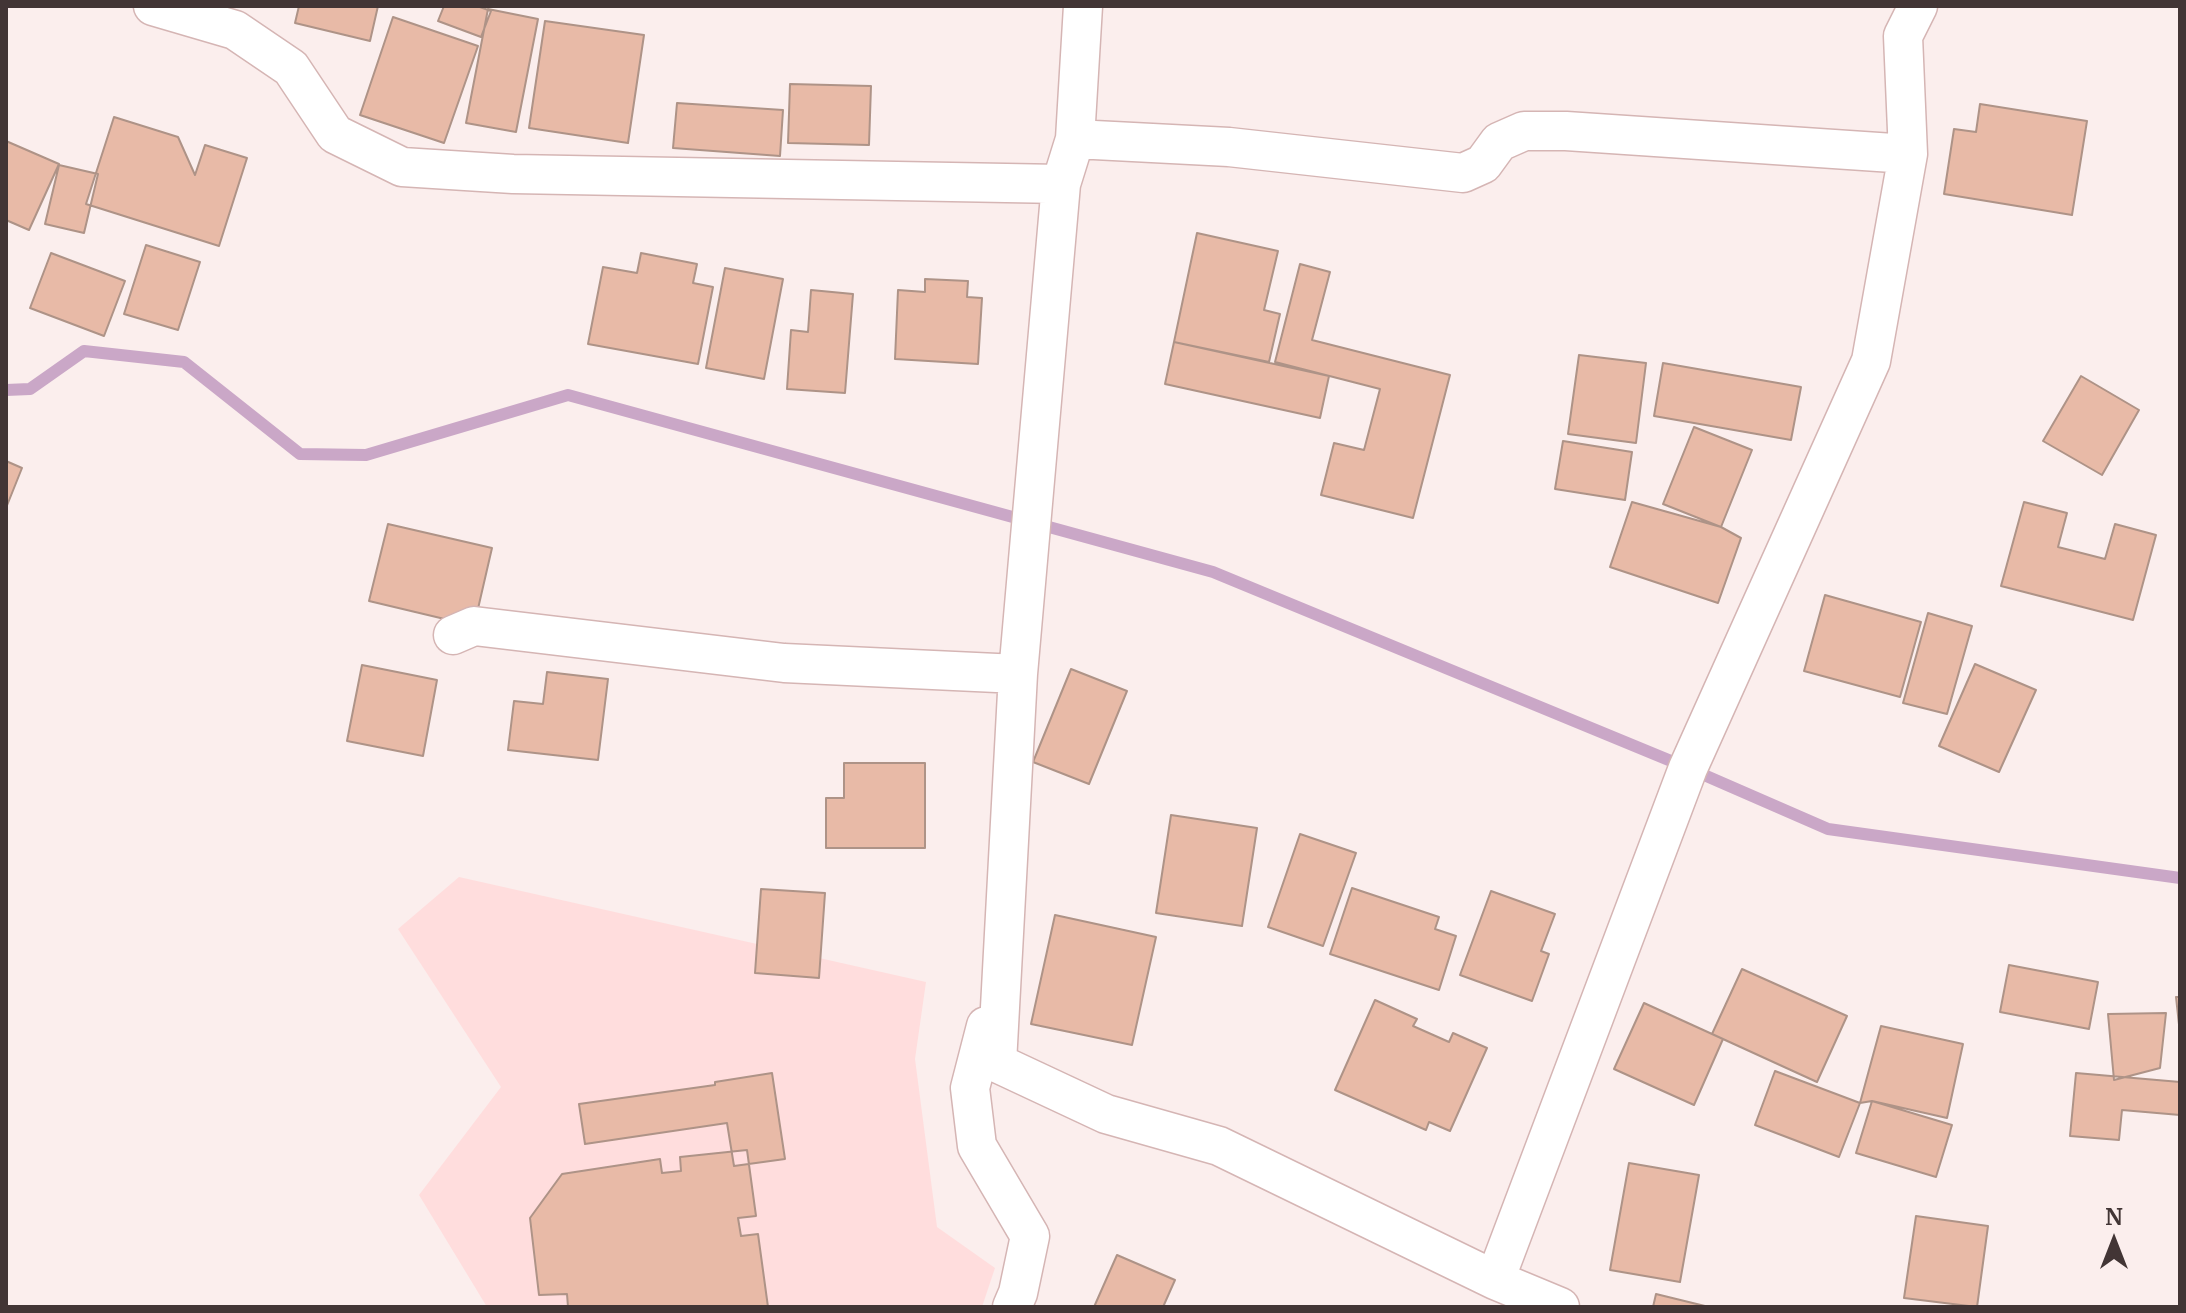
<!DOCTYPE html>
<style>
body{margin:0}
#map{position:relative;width:2186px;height:1313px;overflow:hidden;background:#fbeeed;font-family:Merriweather,serif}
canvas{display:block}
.frame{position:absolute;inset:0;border:8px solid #423535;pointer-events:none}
.north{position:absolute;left:2074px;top:1201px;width:80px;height:80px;-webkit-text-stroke:6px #fbeeed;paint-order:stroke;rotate:0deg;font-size:22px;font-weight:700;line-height:32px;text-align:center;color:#423535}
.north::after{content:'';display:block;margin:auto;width:28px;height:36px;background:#423535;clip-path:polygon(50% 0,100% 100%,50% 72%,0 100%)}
</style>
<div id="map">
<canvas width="2186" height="1313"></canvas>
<div class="frame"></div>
<div class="north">N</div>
</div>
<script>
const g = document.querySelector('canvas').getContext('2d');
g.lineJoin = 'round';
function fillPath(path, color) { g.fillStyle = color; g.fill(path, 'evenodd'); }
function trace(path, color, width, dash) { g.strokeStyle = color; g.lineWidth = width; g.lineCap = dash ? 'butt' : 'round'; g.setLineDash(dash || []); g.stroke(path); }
const built = new Path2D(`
 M459 877 926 982 915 1059 937 1227 995 1268 982 1307H487L419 1195 501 1087 398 929Z`);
const stream = new Path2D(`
 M6 390 30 389 84 351 184 362 300 454 366 455 568 395 1213 572 1688 768 1828 829 2180 878`);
const building = new Path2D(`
 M299 6H378L370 41 295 23Z
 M444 6H477L491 11 481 37 438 21Z
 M488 9 538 19 516 132 466 123Z
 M393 17 478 46 444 143 360 115Z
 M545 21 644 35 628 143 529 128Z
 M790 84 871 86 869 145 788 143Z
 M677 103 783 110 780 156 673 148Z
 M1980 104 2087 121 2072 215 1944 194 1954 129 1976 132Z
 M114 117 178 137 195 175 205 145 247 158 219 246 86 204Z
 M6 141 59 164 29 230 6 220Z
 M59 165 98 174 84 233 45 224Z
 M1197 233 1278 251 1264 310 1280 314 1269 362 1174 342Z
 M146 245 200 262 178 330 124 314Z
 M51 253 125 281 104 336 30 308Z
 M641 253 697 264 693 283 713 287 698 364 588 344 603 267 637 273Z
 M1300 264 1330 272 1312 340 1450 375 1413 518 1321 495 1334 443 1364 450 1380 389 1275 362Z
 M725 268 783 279 764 379 706 368Z
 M925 279 968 281 967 297 982 298 978 364 895 359 898 290 925 292Z
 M811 290 853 294 845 393 787 389 791 330 808 332Z
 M1174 342 1329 376 1320 418 1165 384Z
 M1579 355 1646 363 1636 443 1568 434Z
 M1663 363 1801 387 1791 440 1654 416Z
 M2081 376 2139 410 2102 475 2043 441Z
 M1694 427 1752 450 1721 527 1663 504Z
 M1563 441 1632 452 1625 500 1555 489Z
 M6 461 22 468 6 508Z
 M1632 502 1721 527 1741 538 1718 603 1610 567Z
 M2024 502 2067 513 2058 547 2105 559 2115 524 2156 535 2133 620 2001 586Z
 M388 524 492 548 474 626 369 601Z
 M1825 595 1921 622 1900 697 1804 671Z
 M1928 613 1972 626 1947 714 1903 703Z
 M1975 664 2036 690 1999 772 1939 746Z
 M362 665 437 680 423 756 347 741Z
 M1071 669 1127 691 1089 784 1033 762Z
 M547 672 608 679 598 760 508 750 514 701 543 704Z
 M844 763H925V848H826V798H844Z
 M1171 815 1257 828 1242 926 1156 913Z
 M1300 834 1356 853 1323 946 1268 927Z
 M1352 888 1439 917 1435 929 1456 936 1439 990 1330 954Z
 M761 889 825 893 819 978 755 973Z
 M1491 891 1555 914 1541 951 1549 954 1532 1001 1460 975Z
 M1055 915 1156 937 1132 1045 1031 1024Z
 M2009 965 2098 982 2089 1029 2000 1012Z
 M1742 969 1847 1016 1817 1082 1712 1034Z
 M2176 997H2180V1034Z
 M1375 1000 1417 1019 1413 1026 1449 1042 1453 1033 1487 1048 1450 1131 1429 1122 1426 1130 1335 1090Z
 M1644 1003 1723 1039 1694 1105 1614 1069Z
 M2166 1013 2160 1068 2114 1080 2108 1014Z
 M1881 1026 1963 1044 1947 1118 1872 1101 1860 1103Z
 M1775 1071 1860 1103 1839 1157 1755 1125Z
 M772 1073 785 1159 734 1166 727 1123 585 1144 579 1104 715 1085V1082Z
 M2076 1073 2180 1082V1115L2122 1110 2119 1140 2070 1136Z
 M1872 1101 1952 1125 1936 1177 1856 1153Z
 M747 1150 756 1216 738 1218 741 1236 758 1234 768 1307H568L567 1294 539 1295 530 1218 562 1174 660 1159 662 1173 681 1171 680 1157Z
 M1629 1163 1699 1175 1680 1282 1610 1270Z
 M1916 1216 1988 1226 1977 1307 1904 1298Z
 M1117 1255 1175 1280 1163 1307H1094Z
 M1656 1294 1709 1307H1653Z`);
const minor = new Path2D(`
 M153 6 235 30 291 68 335 134 402 167 513 174 1061 184
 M1083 6 1075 139 1061 184 1018 674 997 1063 1106 1114 1219 1146 1495 1280 1560 1307
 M1075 139 1229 147 1463 173 1483 164 1499 142 1524 131H1566L1908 154
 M453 635 474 626 784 663 1018 674
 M986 1026 970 1088 977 1146 1030 1236 1018 1293 1012 1307
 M1495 1280 1688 768 1871 361 1908 154 1903 36 1918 6`);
fillPath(built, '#fdd');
trace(stream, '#caa7c7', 12);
fillPath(building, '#e8baa7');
trace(building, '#ae9387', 2);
trace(minor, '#d5b5b4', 41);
trace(minor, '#fff', 38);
</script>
